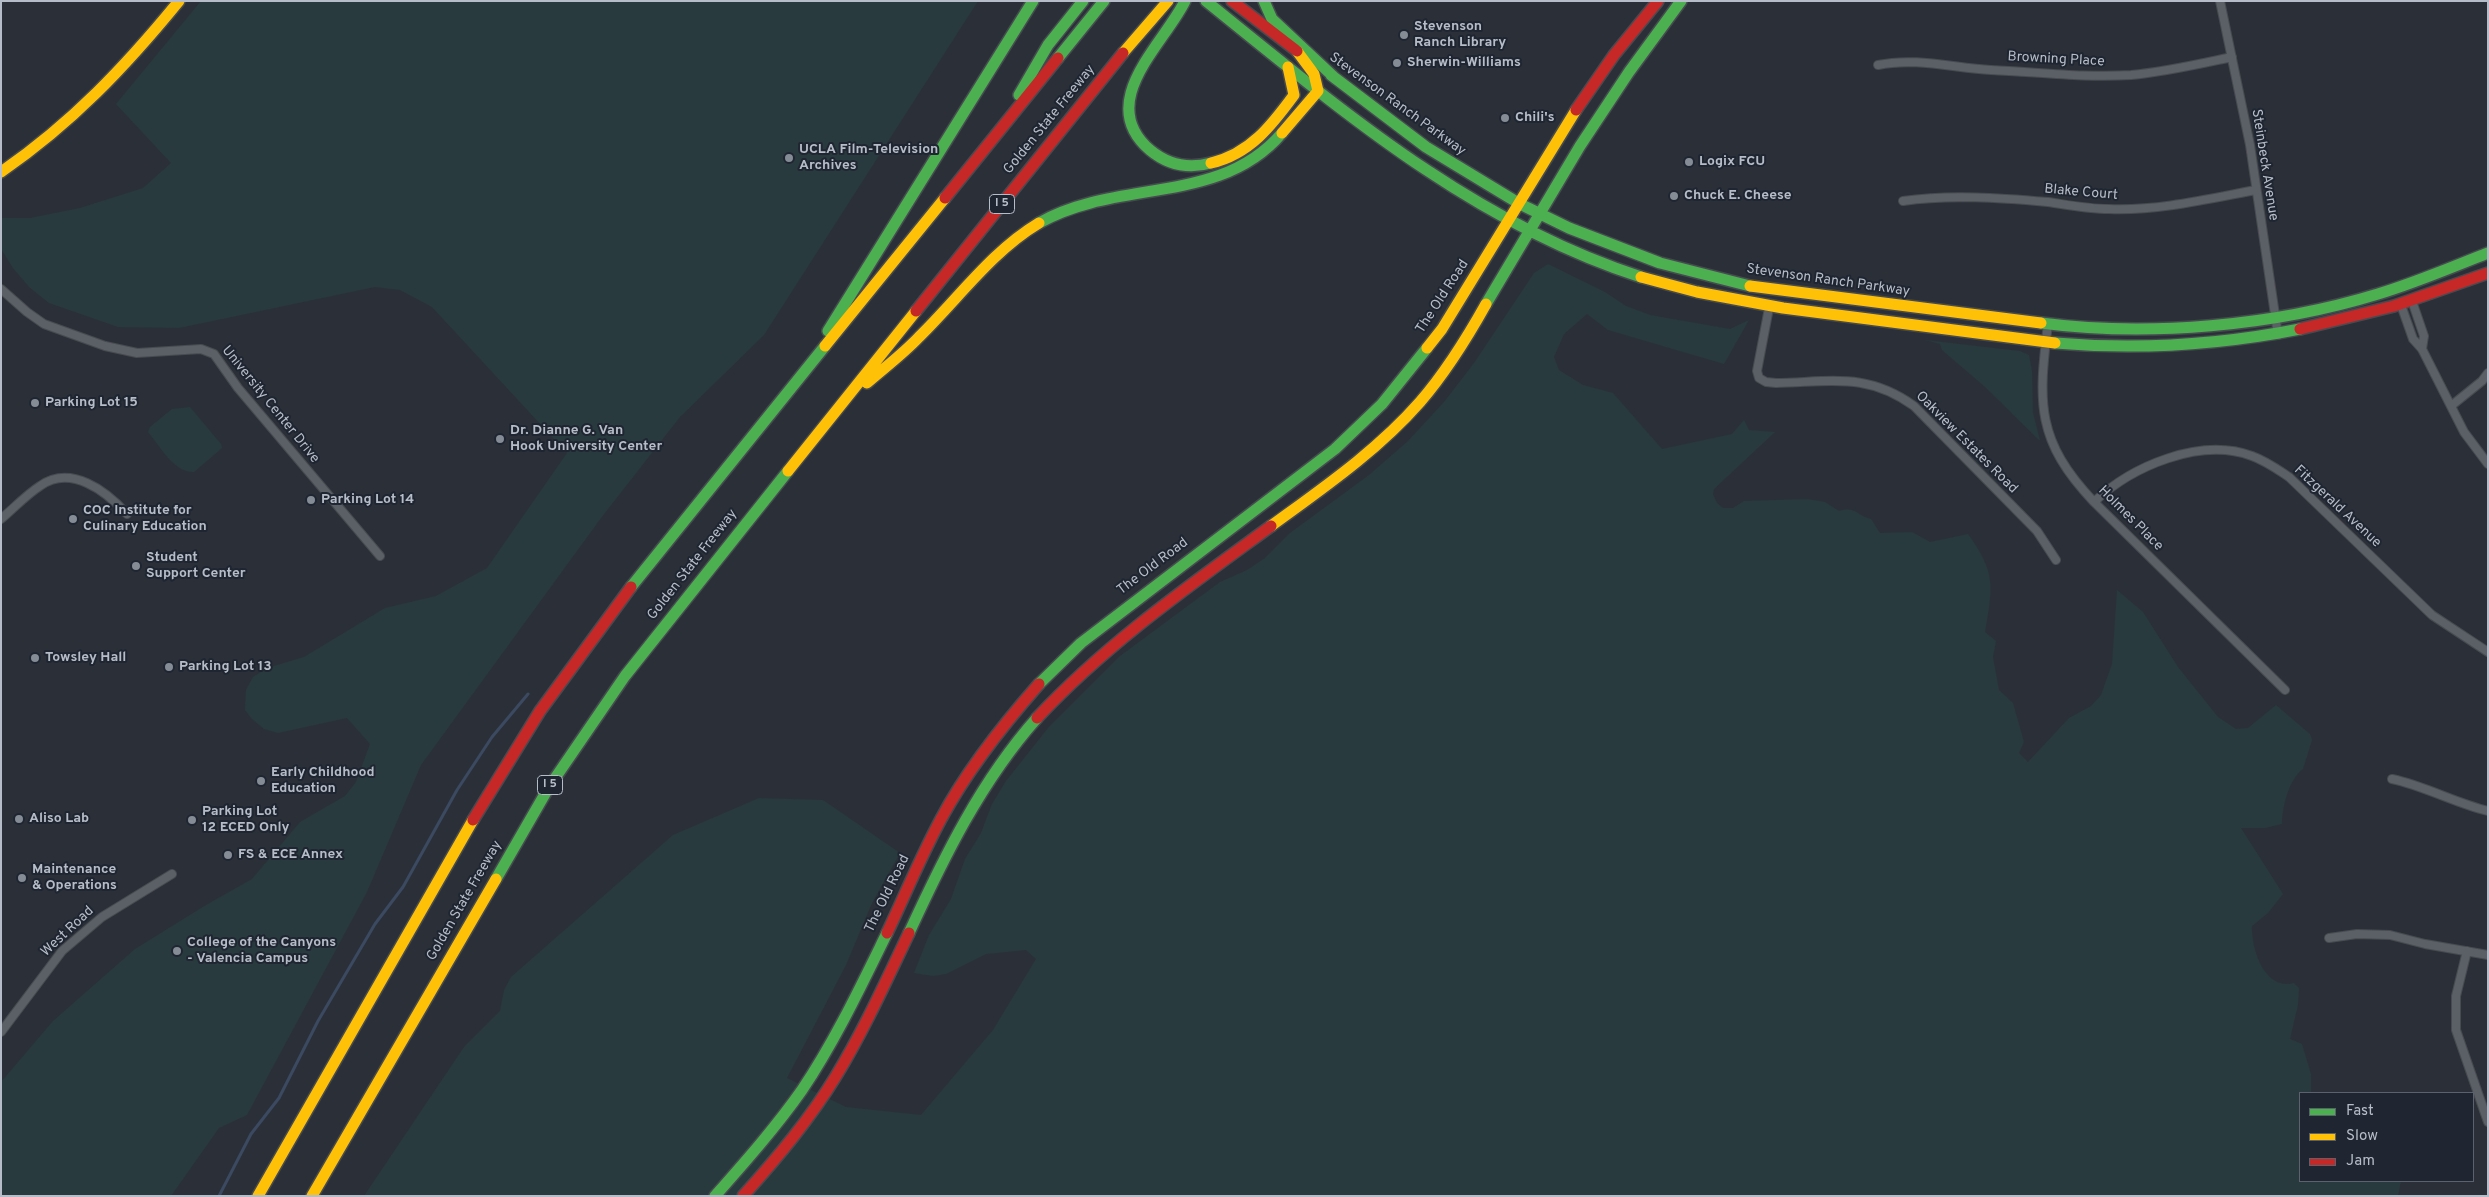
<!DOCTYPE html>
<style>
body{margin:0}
#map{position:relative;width:2489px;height:1197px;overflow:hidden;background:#2b3038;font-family:Overpass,sans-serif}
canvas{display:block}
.frame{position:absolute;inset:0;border:2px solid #b6bdc8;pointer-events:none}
.legend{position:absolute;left:2299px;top:1092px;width:175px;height:90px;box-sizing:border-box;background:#1f2632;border:1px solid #5b626e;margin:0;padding:6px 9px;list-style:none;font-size:15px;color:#b6bdc8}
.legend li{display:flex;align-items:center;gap:10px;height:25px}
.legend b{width:25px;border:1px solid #5b626e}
</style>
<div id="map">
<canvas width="2489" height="1197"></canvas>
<div class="frame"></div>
<ul class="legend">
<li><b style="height:6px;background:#4caf50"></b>Fast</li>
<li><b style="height:6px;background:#ffc107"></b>Slow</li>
<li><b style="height:6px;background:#c62828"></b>Jam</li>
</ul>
</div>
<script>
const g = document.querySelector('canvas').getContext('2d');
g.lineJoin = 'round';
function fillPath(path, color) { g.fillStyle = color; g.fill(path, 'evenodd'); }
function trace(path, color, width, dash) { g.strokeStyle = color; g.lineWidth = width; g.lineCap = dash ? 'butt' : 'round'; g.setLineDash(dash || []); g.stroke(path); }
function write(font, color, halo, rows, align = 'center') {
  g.font = font + ' Overpass,sans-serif'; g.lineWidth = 4; g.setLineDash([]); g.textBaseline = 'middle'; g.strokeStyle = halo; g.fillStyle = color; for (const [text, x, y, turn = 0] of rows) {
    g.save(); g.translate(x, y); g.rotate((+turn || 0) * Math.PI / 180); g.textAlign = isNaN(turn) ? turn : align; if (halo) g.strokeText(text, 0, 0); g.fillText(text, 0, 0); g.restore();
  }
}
const green = new Path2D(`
 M201 1H978L764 335 680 417 601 518 421 765 367 892 247 1115 219 1128 171 1196H1V1082L53 1021 135 949 206 905 252 879 300 822 345 796 356 782 370 744 347 718 278 733 264 729 252 719 245 710 246 690 253 677 267 668 304 657 385 608 436 596 487 568 567 453 432 307 400 290 375 287 179 328 118 327 49 303 29 287 13 268 1 249V218H30L80 208 143 188 171 163 116 104Z
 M1548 264 1605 292 1626 306 1650 315 1730 329 1749 320 1724 364 1608 330 1587 314 1564 334 1554 357 1559 370 1583 385 1613 393 1662 449 1732 434 1744 420 1749 430 1775 432 1714 489 1713 494 1717 503 1723 508H1733L1744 501 1807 499 1825 502 1839 511C1857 506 1856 516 1871 519L1880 533 1912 532 1930 542 1968 534C1996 573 1993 586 1985 632L1996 641 1993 657 1999 690 2013 703 2024 742 2019 753 2028 762 2069 718 2091 706 2101 695 2112 664 2117 590 2143 612 2178 667 2218 717 2236 729 2248 728 2276 705 2310 734 2312 740 2303 769C2289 779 2282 807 2282 824L2265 828H2241L2283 894 2268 913 2252 926C2251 948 2264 991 2294 983L2299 988 2298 1005 2290 1039 2302 1044 2311 1074V1093H2300V1181H2401L2398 1196H364L464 1047 500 1011 504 990 511 977 673 835 759 798 823 800 900 853 872 903 846 965 787 1078 846 1107 921 1115 993 1030 1036 959 1026 950 986 954 946 974 933 976 914 973 929 935 951 899 965 859 981 833 992 804 1006 781 1048 728 1120 656 1220 582 1247 570 1265 558 1290 533 1369 475 1408 441 1444 402 1474 363 1534 273Z
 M1925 340 2020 351 2029 355 2032 371 2033 413 2040 441 1984 386 1942 350 1940 344Z
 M190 407 221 444 222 448 194 472C174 473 160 446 148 432L150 427 172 409Z`);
const stream = new Path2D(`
 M219 1196 251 1134 279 1098 318 1021 375 924 403 887 457 790 492 737 528 694`);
const street = new Path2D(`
 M2220 1 2250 145 2278 335
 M1878 65C1915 57 1954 68 1991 70 2038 72 2085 78 2131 75 2165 72 2199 64 2232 57
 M1903 201C1950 194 2001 198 2048 202 2068 205 2088 209 2109 209 2158 211 2208 199 2256 190
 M1 289 27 312 44 324 105 346 137 353 201 349 214 354 238 388 380 556
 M2412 301 2424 336 2422 349
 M2401 305 2413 339 2422 349 2464 432 2488 464
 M1769 308 1757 371 1759 378 1766 382 1776 383C1831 382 1867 372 1914 406L2037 531 2056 560
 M2048 324C2038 403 2036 441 2094 502L2285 690
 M2451 406 2482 381 2488 373
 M2094 502C2132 466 2200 437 2252 456 2266 461 2277 469 2289 477L2432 615 2488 652
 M1 519C14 508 26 495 40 486 71 464 106 491 127 514
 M2392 779C2425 786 2455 803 2488 811
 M2329 938 2357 934 2390 935 2425 944 2488 955
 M2467 951 2456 996V1030L2488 1122
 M1 1032 62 951 102 917 172 874`);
const fast = new Path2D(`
 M1185 1C1164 44 1094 102 1150 150 1168 165 1189 169 1211 163
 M1206 1C1341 110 1473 223 1641 277
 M1264 1 1272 19 1336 79
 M1058 58 1104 1
 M1331 75 1426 147 1520 204 1569 228 1660 263 1750 286
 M1019 95 1048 45 1083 1
 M1039 223C1118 178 1220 206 1282 133
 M1486 304 1580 146 1629 72 1681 1
 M2041 323C2148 337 2274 326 2378 294 2415 283 2452 267 2488 253
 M828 331 1033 1
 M2055 343C2137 350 2219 345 2300 329
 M631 587 825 346
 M1039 684 1081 643 1335 449 1382 404 1427 348
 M496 879 549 787 625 676 788 471
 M909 933C944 857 981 781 1037 718
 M715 1196C745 1162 776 1127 802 1090 835 1041 861 986 887 933`);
const slow = new Path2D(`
 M1123 53 1168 1
 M1282 133 1318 91 1314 74 1297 51
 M1211 163C1250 154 1272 125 1294 95L1288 67
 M1 172C72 123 125 67 179 1
 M1641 277 1697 292 1783 308 2055 343
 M1750 286 2041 323
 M825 346 945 198
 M1427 348 1442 329 1576 110
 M867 383C884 368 903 354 919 337 958 299 992 251 1039 223
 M788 471 916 311
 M1271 526C1323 488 1377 451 1420 402 1446 372 1467 338 1486 304
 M258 1196 473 820
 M312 1196 496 879`);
const jam = new Path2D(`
 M1232 1 1297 51
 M1576 110 1614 55 1658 1
 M945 198 1058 58
 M916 311 1123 53
 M2300 329 2394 306 2488 273
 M1037 718C1106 644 1189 586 1271 526
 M473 820 540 711 631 587
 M887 933C905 895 921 856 941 819 967 770 1002 726 1039 684
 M743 1196C777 1158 810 1119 836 1076 864 1030 886 981 909 933`);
const markers = [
 [1404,35,5,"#858c96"],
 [1397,63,5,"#858c96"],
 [1505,118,5,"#858c96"],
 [789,158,5,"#858c96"],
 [1689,162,5,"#858c96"],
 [1674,196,5,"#858c96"],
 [35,403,5,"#858c96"],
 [500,439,5,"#858c96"],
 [311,500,5,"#858c96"],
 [73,519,5,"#858c96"],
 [136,566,5,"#858c96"],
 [35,658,5,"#858c96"],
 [169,667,5,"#858c96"],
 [261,781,5,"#858c96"],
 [19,819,5,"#858c96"],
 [192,820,5,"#858c96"],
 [228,855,5,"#858c96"],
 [22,878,5,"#858c96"],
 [177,951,5,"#858c96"]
];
const shields = [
 [1002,204,25],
 [550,785,25]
];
const shieldNames = [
 ["I 5",1002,204],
 ["I 5",550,785]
];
const poiNames = [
 ["Stevenson",1414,27],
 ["Ranch Library",1414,43],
 ["Sherwin-Williams",1407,63],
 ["Chili's",1515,118],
 ["UCLA Film-Television",799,150],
 ["Archives",799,166],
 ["Logix FCU",1699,162],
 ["Chuck E. Cheese",1684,196],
 ["Parking Lot 15",45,403],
 ["Dr. Dianne G. Van",510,431],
 ["Hook University Center",510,447],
 ["Parking Lot 14",321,500],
 ["COC Institute for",83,511],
 ["Culinary Education",83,527],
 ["Student",146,558],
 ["Support Center",146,574],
 ["Towsley Hall",45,658],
 ["Parking Lot 13",179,667],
 ["Early Childhood",271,773],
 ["Education",271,789],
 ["Parking Lot",202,812],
 ["12 ECED Only",202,828],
 ["Aliso Lab",29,819],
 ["FS & ECE Annex",238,855],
 ["Maintenance",32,870],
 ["& Operations",32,886],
 ["College of the Canyons",187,943],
 ["- Valencia Campus",187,959]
];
const streetNames = [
 ["Browning Place",2056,60,3],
 ["Stevenson Ranch Parkway",1397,105,36],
 ["Golden State Freeway",1050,120,-51],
 ["Steinbeck Avenue",2264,165,81],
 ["Blake Court",2081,193,5],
 ["Stevenson Ranch Parkway",1828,281,8],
 ["The Old Road",1443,297,-57],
 ["University Center Drive",270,405,51],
 ["Oakview Estates Road",1966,443,45],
 ["Fitzgerald Avenue",2337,507,43],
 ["Holmes Place",2130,519,45],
 ["Golden State Freeway",693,565,-52],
 ["The Old Road",1153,567,-37],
 ["The Old Road",888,894,-64],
 ["Golden State Freeway",465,901,-60],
 ["West Road",68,932,-43]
];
fillPath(green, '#283a3d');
trace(stream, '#3b4961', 3);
trace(street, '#474b51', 10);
trace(fast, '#474b51', 14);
trace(slow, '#474b51', 14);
trace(jam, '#474b51', 14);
trace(street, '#5b5f66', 8);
trace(fast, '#4caf50', 11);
trace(slow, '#ffc107', 11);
trace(jam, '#c62828', 11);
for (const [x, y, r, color] of markers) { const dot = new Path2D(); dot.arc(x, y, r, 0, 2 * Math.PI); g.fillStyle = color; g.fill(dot); trace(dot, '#1f2632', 2); }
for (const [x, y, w] of shields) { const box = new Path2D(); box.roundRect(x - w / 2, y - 9.5, w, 19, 4); g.fillStyle = '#1f2632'; g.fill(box); trace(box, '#b6bdc8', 1); }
write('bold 12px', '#b6bdc8', null, shieldNames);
write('bold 14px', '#b6bdc8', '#1f2632', poiNames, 'left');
write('14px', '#b6bdc8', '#1f2632', streetNames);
</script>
